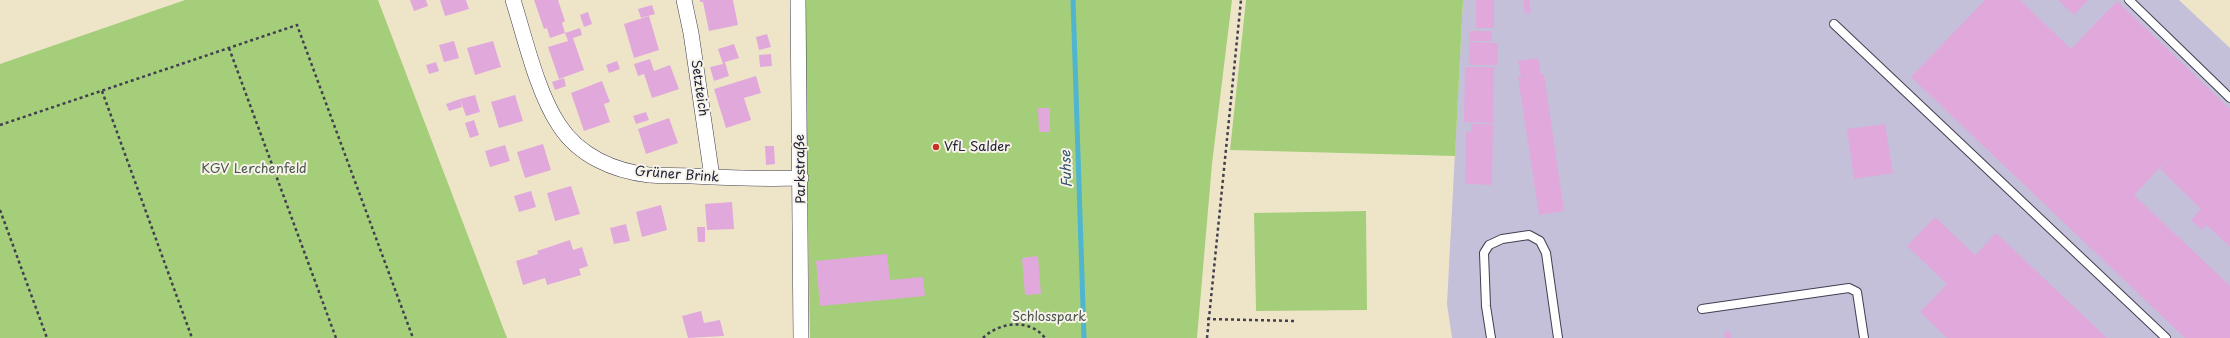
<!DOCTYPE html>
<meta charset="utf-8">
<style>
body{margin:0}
canvas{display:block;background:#eee5c9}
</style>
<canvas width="2230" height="338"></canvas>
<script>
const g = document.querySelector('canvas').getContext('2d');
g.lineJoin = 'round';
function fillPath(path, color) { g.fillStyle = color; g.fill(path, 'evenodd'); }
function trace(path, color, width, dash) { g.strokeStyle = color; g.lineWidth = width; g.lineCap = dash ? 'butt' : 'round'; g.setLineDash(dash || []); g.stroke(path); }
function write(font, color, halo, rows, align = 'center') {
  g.font = font + ' "Playpen Sans",sans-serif'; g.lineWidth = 4; g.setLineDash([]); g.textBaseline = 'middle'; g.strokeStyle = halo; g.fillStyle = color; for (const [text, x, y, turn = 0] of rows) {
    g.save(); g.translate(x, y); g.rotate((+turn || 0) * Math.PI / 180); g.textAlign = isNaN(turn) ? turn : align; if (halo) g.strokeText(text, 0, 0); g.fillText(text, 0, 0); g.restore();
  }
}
const industrial = new Path2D(`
 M1463 0H2179L2230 48V338H1452L1447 304Z`);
const green = new Path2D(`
 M185 0H378L507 338H0V64Z
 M804 0H1232L1212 164 1197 338H810Z
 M1246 0H1463L1455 156 1230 150Z
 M1366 211 1367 310 1256 311 1254 213Z`);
const stream = new Path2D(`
 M1073 0 1084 338`);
const building = new Path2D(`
 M410 0H426L428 6 414 11Z
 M440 0H466L469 9 445 16Z
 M534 0H558L565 21 562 23 565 33 550 38 547 28 560 23 544 29Z
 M700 0H733L738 25 709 31 703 2H700Z
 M1476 0H1494V28H1476Z
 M1523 0H1529L1531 13H1525Z
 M1985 0H2020L2071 49 2117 1 2230 109V247L2207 225 2202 230 2191 220 2201 209 2160 169 2169 158 2134 195 2230 286V338H2185L1911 77Z
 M2058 0H2088L2074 15Z
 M652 5 655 14 641 18 638 9Z
 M588 12 592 24 584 27 580 15Z
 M649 16 659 50 634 58 624 24Z
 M580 28 582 35 573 38 584 70 559 79 548 47 568 41 565 33Z
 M1469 31H1492V41H1469Z
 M767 34 771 47 759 50 756 37Z
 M454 41 459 58 444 62 439 45Z
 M493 41 501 67 475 75 467 48Z
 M1469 42 1498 43V65H1469Z
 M734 44 739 58 725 62 729 76 714 81 710 67 723 64 718 49Z
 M771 54 772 66 760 67 759 55Z
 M1538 58 1541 74H1544L1564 211 1539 215 1518 77H1521L1518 61Z
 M650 59 654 71 670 65 679 89 652 98 644 74 638 76 634 64Z
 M617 61 620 69 609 73 606 65Z
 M436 62 439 71 429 74 426 65Z
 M1465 67H1494L1493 123 1464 122Z
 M756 76 761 93 744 98 751 120 726 128 714 89Z
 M564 78 566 86 555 90 552 82Z
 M602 81 610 102 604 104 610 122 584 131 571 93Z
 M475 95 480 112 466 116 460 99Z
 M515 95 523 121 499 128 491 102Z
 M460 99 462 107 449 111 446 104Z
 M1038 108H1050V132H1039Z
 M646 112 649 120 636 124 633 116Z
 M669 118 678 143 646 154 638 129Z
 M474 120 479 135 470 138 465 123Z
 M1471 124H1493L1492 185 1465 184 1466 131 1471 132Z
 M1885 124 1893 173 1854 179 1847 129Z
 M543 144 551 170 525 178 517 152Z
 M505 145 510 161 490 167 485 151Z
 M765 146H774L775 164 766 165Z
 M571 186 580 214 555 221 547 193Z
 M531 191 536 207 519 212 514 196Z
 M732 202 734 229 707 230 705 204Z
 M661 205 667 230 642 237 636 212Z
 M1935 217 1975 255 1996 233 2107 338H1947L1920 312 1947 284 1907 246Z
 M626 224 630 241 614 244 610 228Z
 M697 227H705V242H698Z
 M570 240 573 250 582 247 588 266 579 269 581 275 547 285 545 278 523 285 516 261 538 254 537 251Z
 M887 254 890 280 923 277 925 296 820 306 816 261Z
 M1038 256 1041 294 1025 295 1022 258Z
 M701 311 704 323 720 320 724 336 688 338 682 316Z
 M1730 331 1731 338H1725L1724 332Z`);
const path = new Path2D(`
 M229 48 336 338
 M102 91 192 338
 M0 125 297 25 413 338
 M0 210 47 338
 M1207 319 1296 321
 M983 338C999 322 1030 318 1045 338
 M1207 338 1241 0`);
const service = new Path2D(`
 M2129 0 2230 98
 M1834 24 2166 338
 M1702 309 1849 288 1857 292 1864 338
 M1491 338 1486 306 1484 253 1489 245 1502 239 1529 235 1540 241 1546 253 1558 338`);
const minor = new Path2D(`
 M513 0C525 38 537 92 559 125 579 156 614 171 649 175 663 176 677 175 692 176 728 178 764 179 801 178
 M684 0 691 33 712 177
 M798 0 801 338`);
const markers = [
 [936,147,4,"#c8321e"]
];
const streetNames = [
 ["Setzteich",699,88,82],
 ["Parkstraße",801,169,-91],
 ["Grüner Brink",677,175,4]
];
const poiNames = [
 ["VfL Salder",944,147]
];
const parkNames = [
 ["KGV Lerchenfeld",254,169],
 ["Schlosspark",1049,317]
];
const waterNames = [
 ["Fuhse",1067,169,-92]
];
fillPath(industrial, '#c5c0da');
fillPath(green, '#a5ce7a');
trace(stream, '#50b6cf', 5);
fillPath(building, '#e1a8dc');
trace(service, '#413f50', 10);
trace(minor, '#413f50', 16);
trace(path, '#413f50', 2.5, [3, 3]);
trace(service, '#fff', 8);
trace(minor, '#fff', 15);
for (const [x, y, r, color] of markers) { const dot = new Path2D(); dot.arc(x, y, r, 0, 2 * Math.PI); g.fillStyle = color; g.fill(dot); trace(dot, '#f7f3e8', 1.5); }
write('13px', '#22223b', '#f7f3e8', streetNames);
write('13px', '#22223b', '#f7f3e8', poiNames, 'left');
write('13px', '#49564e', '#f7f3e8', parkNames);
write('italic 14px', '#32566f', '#f7f3e8', waterNames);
</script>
